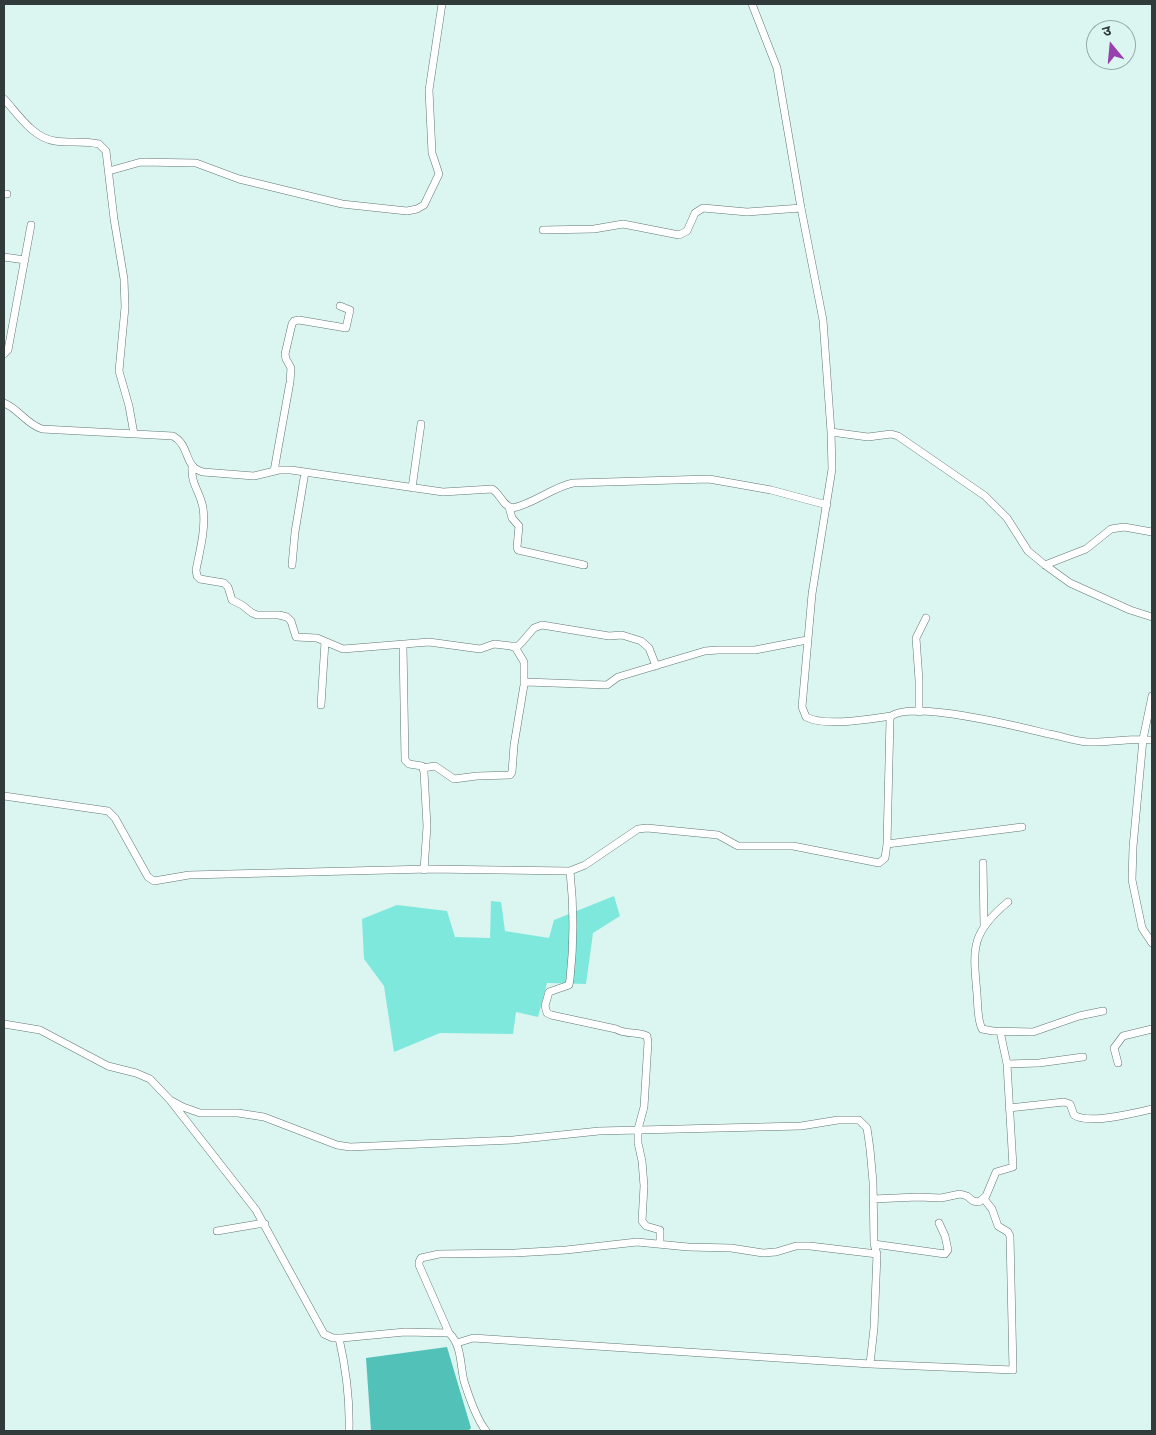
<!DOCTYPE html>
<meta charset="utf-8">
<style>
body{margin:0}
#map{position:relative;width:1156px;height:1435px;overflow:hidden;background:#dbf5f1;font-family:Figtree,"Noto Sans Devanagari",sans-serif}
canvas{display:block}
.frame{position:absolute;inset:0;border:5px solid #313b3a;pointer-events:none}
.north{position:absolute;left:1086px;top:20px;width:50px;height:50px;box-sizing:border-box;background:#dbf5f1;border:1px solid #97aba8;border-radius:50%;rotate:343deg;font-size:14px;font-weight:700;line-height:20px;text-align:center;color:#313b3a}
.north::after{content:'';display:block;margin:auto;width:18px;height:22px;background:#9841ae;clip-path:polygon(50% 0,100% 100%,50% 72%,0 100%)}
</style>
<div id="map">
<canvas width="1156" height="1435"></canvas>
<div class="frame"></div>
<div class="north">उ</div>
</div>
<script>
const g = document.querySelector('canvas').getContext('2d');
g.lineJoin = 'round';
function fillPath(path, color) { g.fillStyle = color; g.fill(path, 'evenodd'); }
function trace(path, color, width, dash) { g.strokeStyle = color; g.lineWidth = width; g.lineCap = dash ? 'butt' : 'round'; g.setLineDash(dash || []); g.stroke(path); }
const green = new Path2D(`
 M614 896 620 916 593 933 586 984 547 983 538 1017 516 1012 513 1034 440 1033 394 1052 384 986 364 959 362 919 397 905 447 911 455 937 490 938 491 901 501 902 505 931 549 938 554 920Z`);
const water = new Path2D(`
 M447 1347 471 1428 468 1431H371L366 1358Z`);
const minor = new Path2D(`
 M752 4 777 68 801 208 823 320 831 432 832 469 812 594 802 707 806 717C826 727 869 719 891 716
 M4 99C18 114 33 138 55 141 69 143 84 141 99 144L106 151 114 219 124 279 125 307 119 371 129 406 134 434
 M109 171 141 162 196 163 239 179 342 204 407 211 417 209 424 205 439 174 432 153 429 90 442 4
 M4 194H7
 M543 230 594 229 623 224 679 235 687 231 695 213 703 208 747 212 801 208
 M4 257 25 260
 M4 354 8 350 31 225
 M4 403C19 409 26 424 42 429L173 436C191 446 183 467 203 472L254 476 279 470H291L443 492 492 489C501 494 502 506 513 508 535 503 553 487 573 483L709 479 771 490 827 505
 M831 432 868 437 891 434 898 436 985 496 1007 518 1028 551 1045 565 1070 583 1130 610 1152 617
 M192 467C191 485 200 491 203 508 206 528 200 550 196 570L197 576 200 579 224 583 228 587 232 600 242 605 252 613 257 615H279L287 617 291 621 296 637 317 638 343 649 429 642 480 649 494 644 511 646H518L522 642 534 628 542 625 609 636 622 635 641 641 649 648 656 666
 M274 471 290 382 291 368 286 359 285 354 292 324 294 321 299 320 346 328 350 310 340 306
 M412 488 421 424
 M509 507 512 518 519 526 517 547 518 550 584 565
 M292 565 295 532 305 472
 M1045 565 1086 549 1111 529 1124 527 1152 532
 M403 645 405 760 409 764 422 766 424 772 427 826 424 870
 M513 647H515L524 662V683
 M1152 696 1143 739 1133 847 1132 880 1142 928 1152 943
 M321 705 325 642
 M919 712V680L916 638 926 618
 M423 768 435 766 454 779 477 776 510 775 512 772 514 745 524 685 526 682 607 685 618 677 705 651 718 650H755L807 640
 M4 796 108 811 115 818 148 877 154 881 189 875 429 869 570 871 585 865 638 829 647 828 718 835 738 846H793L879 863 885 858 887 844 890 719 891 716C914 700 1020 727 1049 734 1061 736 1075 741 1087 742 1109 743 1130 738 1152 740
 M887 844 1022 827
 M983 863 984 926
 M570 871C574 908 574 943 570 979L569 985 549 992 545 1006 547 1013 551 1015 616 1029C626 1035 638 1031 647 1036L648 1042 644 1107 638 1129V1143L642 1161 644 1186 642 1221 646 1226 660 1230V1244
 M1008 902C970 933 973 949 977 994 978 1005 977 1019 982 1029L993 1031 1033 1032 1079 1016 1103 1011
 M4 1024 40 1030 108 1066 136 1073 150 1079 170 1100 256 1210 324 1334 333 1338H342L405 1332 449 1333C462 1345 460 1365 464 1381 469 1397 476 1418 486 1431
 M1118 1063 1114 1048 1123 1036 1152 1029
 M1007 1064 1039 1063 1083 1057
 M170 1100 183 1107 200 1113H238L264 1117 337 1145 350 1147 513 1140 599 1131 801 1126 838 1120H859L867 1128 870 1149 873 1182 874 1244 877 1254 874 1328 870 1364
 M1009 1108 1064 1102 1070 1104 1074 1115C1089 1125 1135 1113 1152 1109
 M873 1199 918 1197 941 1198 960 1194 967 1196 973 1201 979 1202 986 1196 996 1172 1013 1167 1007 1064 1000 1031
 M217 1231 258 1224H265
 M874 1244 945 1254 948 1250 945 1236 939 1223
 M449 1333 419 1265V1262L421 1258 439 1254 515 1253 566 1250 637 1242 688 1247 731 1248 763 1253 776 1252 796 1246H810L877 1254
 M339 1338C346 1369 350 1399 349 1431
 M457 1343 473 1338 870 1364 1013 1370 1010 1236 1008 1232 998 1226 992 1209 984 1199`);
fillPath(green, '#7ee8dc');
fillPath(water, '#52c1b7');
trace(minor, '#607774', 8);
trace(minor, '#fff', 7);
</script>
